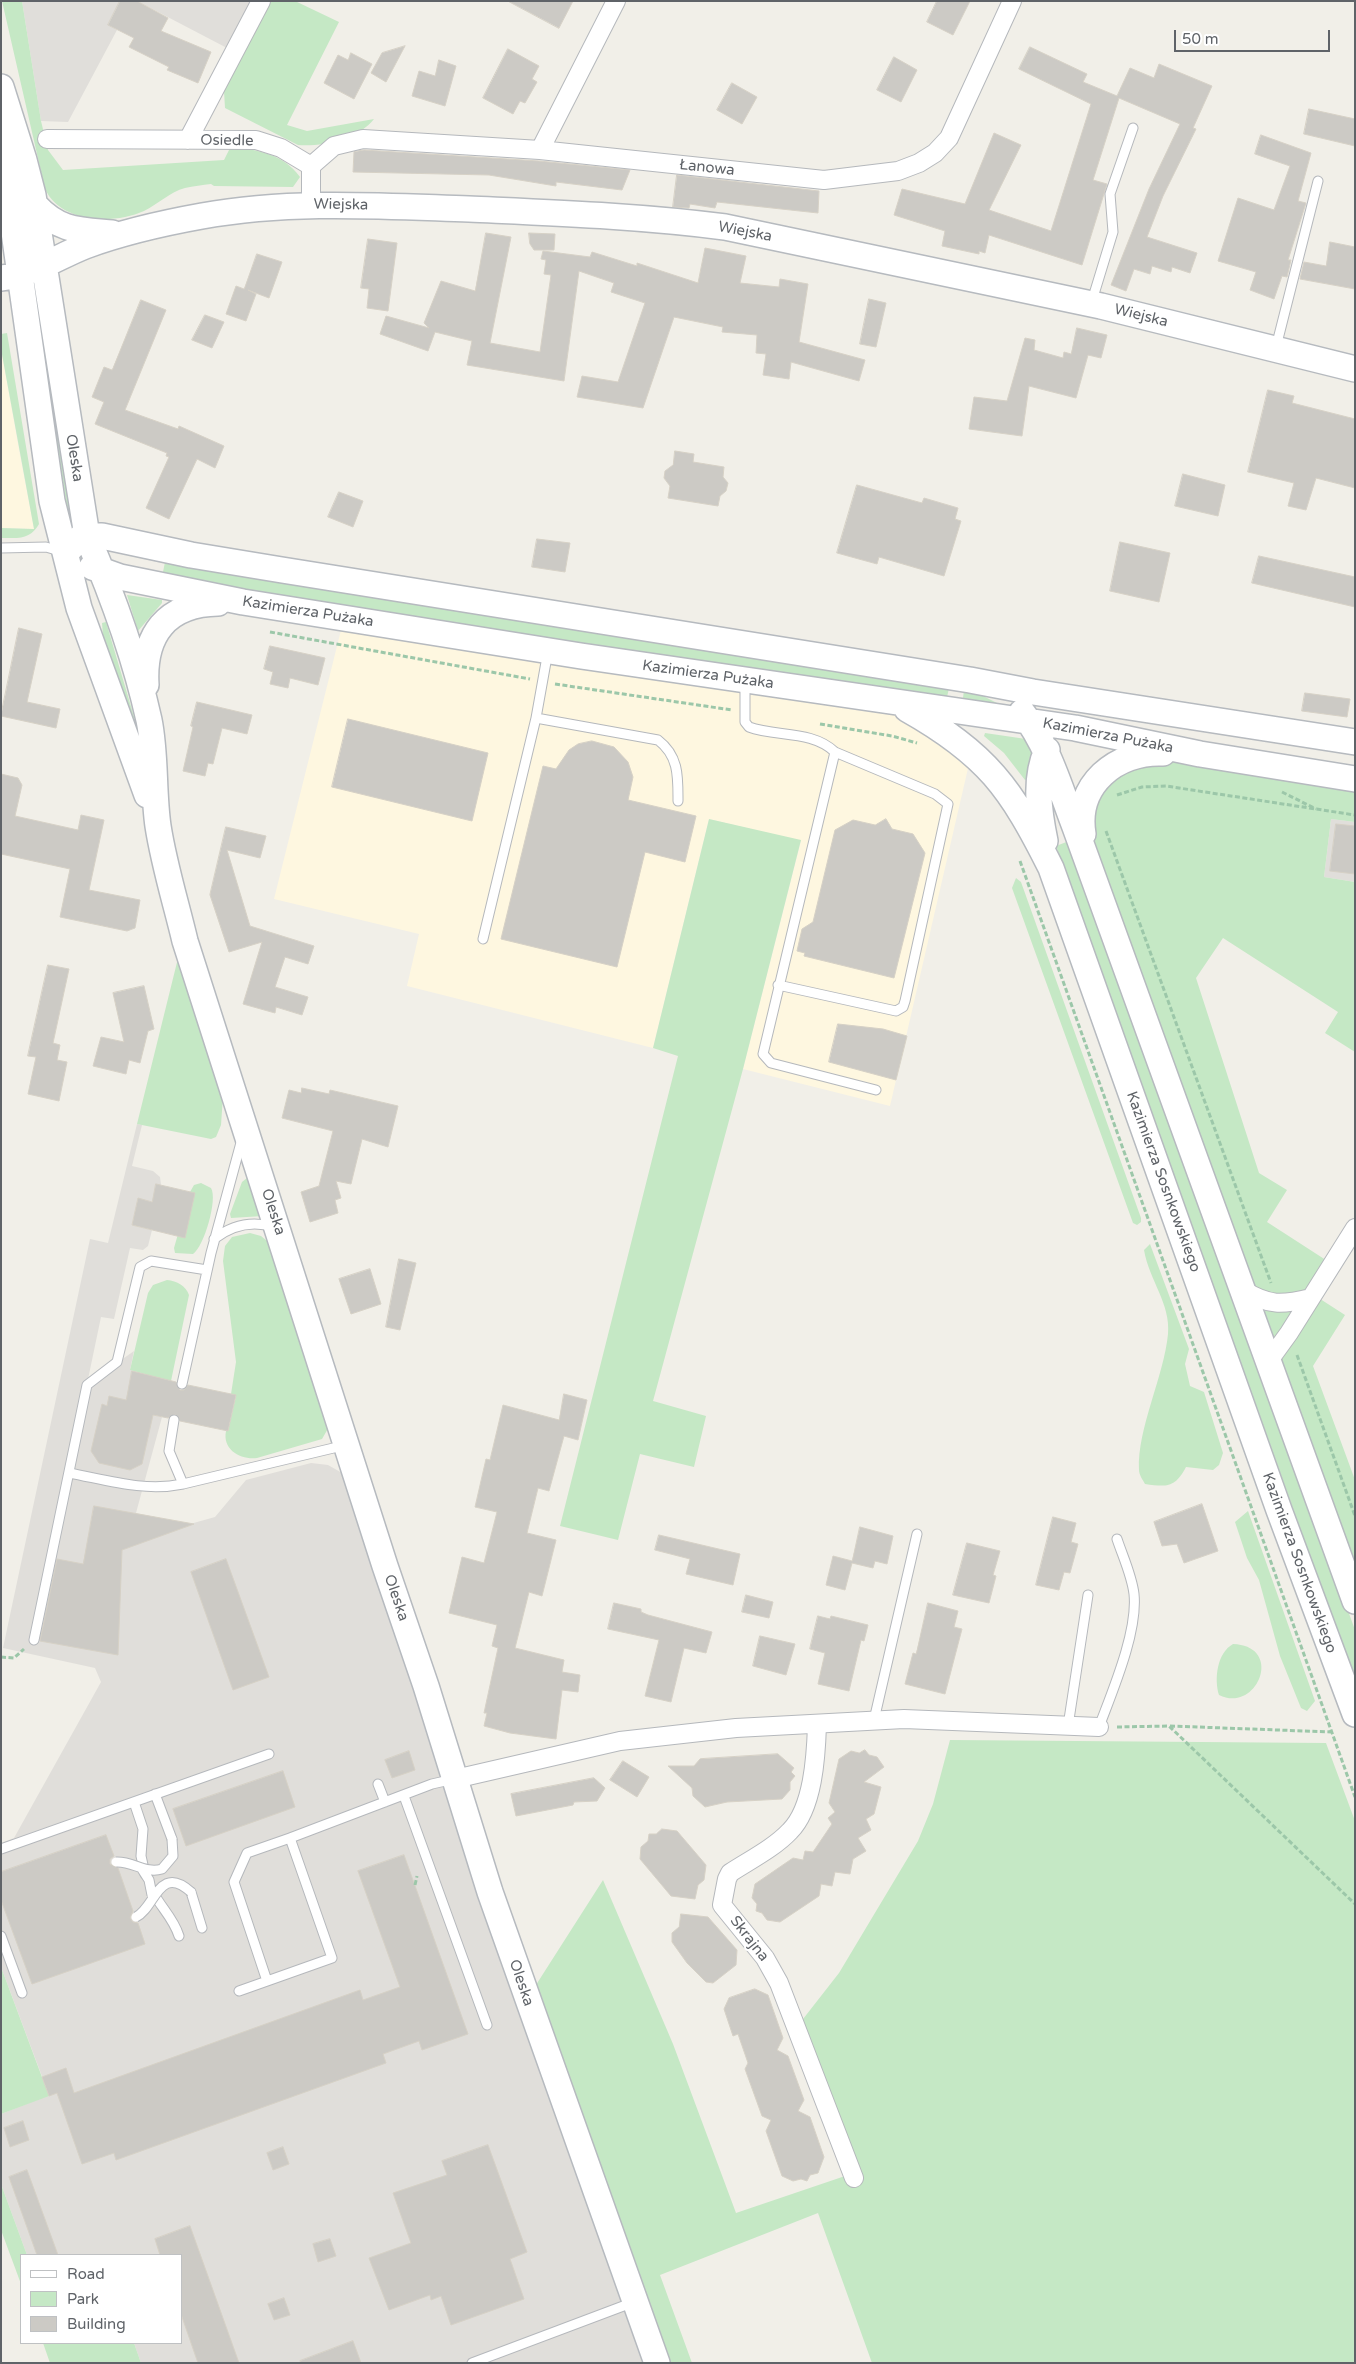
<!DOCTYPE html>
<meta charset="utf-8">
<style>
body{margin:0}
#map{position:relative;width:1356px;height:2364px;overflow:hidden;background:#f1efe8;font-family:"Varela Round",sans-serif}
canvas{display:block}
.frame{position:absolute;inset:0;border:2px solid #5f6368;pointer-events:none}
.legend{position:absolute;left:20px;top:2254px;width:162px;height:90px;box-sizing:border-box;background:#fff;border:1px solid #bfc1c3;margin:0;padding:6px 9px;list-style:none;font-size:15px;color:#5f6368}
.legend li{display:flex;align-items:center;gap:10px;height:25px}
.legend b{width:25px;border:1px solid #bfc1c3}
.scale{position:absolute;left:1174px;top:30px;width:156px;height:22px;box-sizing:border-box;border:2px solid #5f6368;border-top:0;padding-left:6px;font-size:15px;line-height:18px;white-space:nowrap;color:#5f6368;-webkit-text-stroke:4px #fff;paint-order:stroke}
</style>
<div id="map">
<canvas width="1356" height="2364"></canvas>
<div class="frame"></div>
<ul class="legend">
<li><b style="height:6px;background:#fff"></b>Road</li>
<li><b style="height:14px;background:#c5e8c5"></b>Park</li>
<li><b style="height:14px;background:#cccac5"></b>Building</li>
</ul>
<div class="scale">50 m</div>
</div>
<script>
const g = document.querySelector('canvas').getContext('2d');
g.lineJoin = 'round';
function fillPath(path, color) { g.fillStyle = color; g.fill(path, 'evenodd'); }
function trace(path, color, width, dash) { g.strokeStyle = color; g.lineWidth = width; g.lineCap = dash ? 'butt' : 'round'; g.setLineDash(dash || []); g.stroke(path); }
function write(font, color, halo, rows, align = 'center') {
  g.font = font + ' "Varela Round",sans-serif'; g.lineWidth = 4; g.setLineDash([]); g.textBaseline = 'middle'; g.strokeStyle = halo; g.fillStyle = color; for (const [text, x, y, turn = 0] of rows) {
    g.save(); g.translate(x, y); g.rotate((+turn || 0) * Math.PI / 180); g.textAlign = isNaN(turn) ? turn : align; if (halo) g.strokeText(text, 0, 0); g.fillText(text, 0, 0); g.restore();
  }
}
const commercial = new Path2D(`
 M1 349 20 455 34 529 1 528Z
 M344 618 896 703 972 751 890 1106 743 1069 801 841 709 819 653 1048 407 986 419 934 274 899Z`);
const industrial = new Path2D(`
 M22 1H120L108 24 117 30 68 122 41 121Z
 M137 1H252L227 48Z
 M1331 819 1355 822V882L1324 877Z
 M137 1124 142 1125 132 1166 153 1171 160 1177 161 1185 152 1202 138 1199 132 1225 152 1230 148 1246 143 1250 130 1248 114 1319 101 1317 87 1384 134 1351 130 1370 162 1377 153 1415 162 1417 136 1513 190 1524 215 1517 246 1480 311 1463 328 1465 358 1482 649 2363H141L134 2343H181V2255H27L1 2184V2114L49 2095 1 1967V1843L14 1838 101 1682 95 1668 3 1648 90 1239 108 1243Z`);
const green = new Path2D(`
 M2 1H22L41 121 48 150 63 170 224 160 231 146C258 151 283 153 300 177L293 187 214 186 211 184C203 185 193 186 185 188 170 192 158 204 144 211 113 225 61 223 45 189Z
 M271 1H295L339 22 287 125 307 131 374 119C359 139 322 147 298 145L225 108 224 91Z
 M7 333 39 524C30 540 18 538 1 538V528L34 529 1 349V334Z
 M46 352 48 353 71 516 69 519 42 354Z
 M165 562 949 688 946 702 162 577Z
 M127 595 162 600V603L138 631Z
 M106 622 143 747 139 750 103 636 102 623Z
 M964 690 979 694 1001 705 962 706Z
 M985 733 1026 739 1034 745 1027 779 1025 780 1004 753 984 736Z
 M1139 754 1355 779V822L1331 819 1324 877 1355 882V1052L1325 1033 1338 1012 1223 938 1196 978 1259 1173 1287 1190 1267 1222 1332 1264 1314 1295 1345 1315 1313 1366 1355 1480V1601L1087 861 1095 782Z
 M709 819 801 840 743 1069 653 1401 706 1416 694 1467 640 1454 618 1540 560 1526 678 1056 653 1048Z
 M1069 841 1355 1630V1682L1056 846Z
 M1016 878 1021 882 1141 1218V1222L1137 1225 1133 1223 1012 888Z
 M184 934 225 1066 221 1125 216 1137 211 1139 137 1124Z
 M247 1178 263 1181V1216L231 1218 230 1214 242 1182Z
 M201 1183 211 1188C218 1199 204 1247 193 1254L175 1253 174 1248 190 1192 194 1185Z
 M250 1233 261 1236 288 1258 337 1413 322 1439 257 1458C241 1460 222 1450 226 1431H228L236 1396 231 1394 236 1362 223 1261 225 1246 232 1237Z
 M1150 1244 1189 1349 1185 1364 1190 1386 1204 1392 1223 1453 1219 1465 1213 1470 1186 1467C1175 1488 1167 1487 1145 1484 1143 1480 1139 1475 1139 1470 1137 1429 1164 1376 1168 1334 1171 1304 1149 1280 1144 1250Z
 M167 1280C177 1281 186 1286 189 1295L171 1381 130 1370 148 1293 153 1285Z
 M1248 1511 1315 1701 1307 1711 1301 1708 1280 1656 1259 1580 1247 1558 1235 1522Z
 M1233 1644C1285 1646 1257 1714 1219 1695 1214 1679 1217 1653 1233 1644Z
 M950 1740 1326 1743 1355 1821V2363H872L818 2213 660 2275 692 2363H657L527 1999 603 1880 673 2044 736 2213 848 2175 796 2028 839 1973 918 1841 933 1804Z
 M1 1967 49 2096 1 2114Z
 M1 2184 27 2255H21V2284L1 2230Z
 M43 2343H134L141 2363H50Z`);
const building = new Path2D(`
 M120 1H137L168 18 161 31 211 52 198 83 167 70 169 67 129 47 134 38 108 25Z
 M508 1H573L559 28Z
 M937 1H970L953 35 927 22Z
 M405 46 386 82 371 73 382 53Z
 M1030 47 1087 74 1083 82 1117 96 1130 68 1154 78 1159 64 1212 86 1193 128 1196 129 1163 196 1147 237 1197 253 1190 273 1172 267 1171 272 1152 266 1150 274 1134 269 1126 291 1111 285 1149 189 1180 124 1119 98 1093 180 1107 184 1082 265 989 235 985 253 979 251V254L942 246 945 231 894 215 902 189 965 204 994 133 1021 145 989 210 1051 231 1091 104 1019 69Z
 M508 49 539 66 532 79 537 82 525 103 520 101 513 114 483 98Z
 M351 53 372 64 354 99 324 83 338 55 348 60Z
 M894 57 917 70 901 102 877 90Z
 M439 60 456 66 445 106 412 96 419 71 435 76Z
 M732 83 757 97 742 124 717 110Z
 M1309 109 1355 119V146L1304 134Z
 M1261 135 1311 153 1298 201 1306 203 1288 260H1291L1287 277 1282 276 1274 299 1250 290 1256 272 1218 261 1238 198 1274 210 1290 166 1255 154Z
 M364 150 539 161 630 170 622 190 556 182V186L489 175 353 172 354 152Z
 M677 175 819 191 818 213 717 202 715 208 690 204 689 208 673 207Z
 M486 233 511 237 490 343 540 352 551 275 544 274 546 260 541 259 543 251 590 257 592 252 637 266V263L698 283 705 248 746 256 740 283 779 287 780 279 808 284 799 342 865 360 859 381 791 362 789 379 763 375 766 354 756 353 757 335 722 332 723 327 674 317 643 408 577 397 582 376 618 382 645 303 611 292 614 283 579 271 564 381 467 365 472 341 435 332 428 351 380 334 386 316 429 328 424 323 441 281 475 291Z
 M529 233 555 234 554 250H534L530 244Z
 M368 239 397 243 388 311 367 308 369 289 361 288Z
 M1330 242 1355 247V289L1300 279 1304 262 1326 266Z
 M257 254 282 262 269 298 248 290 256 294 246 321 226 314 236 286 244 289Z
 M869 299 886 303 876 347 860 344Z
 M141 300 166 310 125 410 178 429 179 426 224 446 215 468 197 459 169 519 146 508 169 457 166 456 167 453 95 424 104 402 92 397 104 367 112 370Z
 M205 315 224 322 212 348 192 340Z
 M1077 328 1107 335 1101 358 1088 355 1076 398 1029 386 1022 436 969 429 974 397 1007 401 1025 338 1035 340 1034 350 1063 358 1064 352 1071 354Z
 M1268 390 1294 396 1292 403 1355 419V488L1316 478 1306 510 1288 506 1294 483 1248 472Z
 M675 451 694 454 693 462 724 467 723 477 728 483 726 491 720 496 718 506 668 498 670 486 664 478 665 471 673 465Z
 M1183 474 1225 485 1218 516 1175 506Z
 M857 485 922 503 924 498 958 508 955 519 961 521 944 576 879 557 877 564 837 553Z
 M339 492 363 501 353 527 328 517Z
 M537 539 570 543 565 572 532 567Z
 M1120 542 1170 553 1159 602 1110 591Z
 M1259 556 1355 577V607L1252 583Z
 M19 628 42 634 27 702 60 709 56 728 1 716Z
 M270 646 325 658 318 685 290 678 288 688 270 684 273 672 264 669Z
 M1305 693 1350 699 1347 717 1302 711Z
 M197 702 252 715 247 734 222 728 213 764 208 763 205 776 183 771 193 727 191 726Z
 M348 719 488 753 472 821 332 787Z
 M592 741 614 747 628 762 633 777 628 800 696 816 685 862 645 852 617 967 501 939 543 766 556 769 569 750 578 744Z
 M1 774 18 778 22 785 15 816 78 830 81 815 104 820 89 890 140 900 135 928 127 931 60 917 70 869 1 854Z
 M886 819 892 829 913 834 925 853 894 978 804 956 805 953 797 951 802 929 813 922 835 830 853 820 875 825Z
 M1336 824 1355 826V874L1330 871Z
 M226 827 266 836 260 858 227 850 250 926 314 946 308 964 285 957 275 987 308 997 302 1015 276 1007 275 1013 243 1004 262 942 229 952 210 895Z
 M48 965 69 969 53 1043 60 1045 57 1060 67 1062 59 1101 28 1094 36 1057 28 1056Z
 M144 986 154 1029 148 1031 140 1063 129 1060 126 1074 93 1066 101 1037 124 1042 113 993Z
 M838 1024 883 1029 907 1036 896 1080 829 1062Z
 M302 1088 329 1094 330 1090 398 1106 388 1147 362 1139 351 1184 336 1181 341 1198 335 1200 338 1213 310 1222 301 1192 319 1186 333 1131 282 1118 289 1090 301 1093Z
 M156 1184 195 1193 185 1238 132 1225 138 1198 152 1202Z
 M399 1259 416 1263 400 1330 386 1327Z
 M370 1269 381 1304 351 1314 339 1279Z
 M132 1371 176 1382 180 1390H184L188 1385 236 1395 228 1431 180 1421 175 1414 168 1418 153 1415 142 1464 130 1470 99 1463 91 1451 102 1404 107 1406 109 1396 126 1400Z
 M564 1394 587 1400 578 1440 564 1436 549 1491 538 1488 527 1533 556 1540 542 1596 529 1592 515 1648 564 1660 562 1672 580 1675 578 1692 562 1690 556 1739 510 1733 484 1726 487 1713H484L498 1648 492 1646 497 1625 449 1613 462 1557 484 1563 497 1512 475 1507 486 1459 490 1460 503 1405 559 1420Z
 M1202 1504 1218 1551 1184 1563 1177 1544 1162 1546 1154 1522Z
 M94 1506 194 1524 122 1550 118 1655 40 1641 57 1559 83 1564Z
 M1053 1517 1076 1523 1071 1542 1078 1544 1070 1573 1064 1572 1059 1590 1036 1585Z
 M860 1527 893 1536 887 1564 875 1561 873 1568 852 1563 845 1590 826 1585 833 1556 852 1561Z
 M659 1535 740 1554 733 1585 686 1574 690 1559 655 1550Z
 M967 1543 1000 1551 993 1575 996 1576 989 1603 953 1595Z
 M226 1559 269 1677 233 1690 191 1572Z
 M746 1595 773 1602 769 1618 742 1612Z
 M614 1603 641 1609V1612L648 1615 712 1632 706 1653 684 1648 671 1702 645 1696 659 1640 608 1629Z
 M928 1603 958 1611 954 1627 962 1629 945 1694 905 1684 913 1653 916 1654Z
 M818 1616 830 1619 831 1616 868 1625 864 1641 861 1640 849 1691 818 1684 825 1653 810 1649Z
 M760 1636 795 1644 786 1675 753 1666Z
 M865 1750 869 1755 877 1757 884 1767 864 1782 881 1787 874 1814 866 1819 871 1830 858 1838 866 1851 853 1859 850 1874 835 1872 832 1886 821 1884 819 1896 780 1922 767 1920 762 1913 756 1911 757 1904 752 1898 755 1884 793 1858 803 1860 805 1851 813 1852 832 1824 828 1818 835 1812 829 1803 839 1759 851 1751 859 1753Z
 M409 1751 415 1770 392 1778 385 1760Z
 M778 1754 794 1768 791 1772 795 1776 790 1782V1790L782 1799 727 1802 705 1807 693 1796 692 1788 668 1766H694L700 1759Z
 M623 1761 649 1777 637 1797 610 1780Z
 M283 1771 295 1807 186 1846 173 1809Z
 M594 1778 605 1788 597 1801 574 1802 573 1805 516 1816 511 1794Z
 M662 1829 677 1831 706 1865 704 1880 698 1885 695 1899 671 1896 640 1859 641 1847 648 1841 649 1834H656Z
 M106 1835 114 1856 110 1859V1864L118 1868 133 1911 130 1918 133 1922 138 1923 145 1944 32 1984 1 1900V1872Z
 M404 1855 468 2034 422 2050 419 2041 383 2054 386 2063 116 2160 114 2153 82 2164 57 2093 49 2096 42 2077 66 2068 74 2093 360 1990 363 2000 400 1987 358 1871Z
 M681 1914 708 1917 737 1950 736 1965 713 1983 706 1982 687 1963 672 1942V1933L679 1927Z
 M755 1989 768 1995 783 2038 777 2050 788 2056 804 2100 798 2111 810 2117 824 2157 818 2173 810 2175 807 2181 801 2179 793 2181 782 2176 766 2131 771 2120 762 2116 745 2069 748 2063 738 2034 733 2036 724 2009 729 1998Z
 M23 2121 29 2140 10 2147 4 2128Z
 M488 2145 527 2252 510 2259 524 2299 451 2325 441 2296 431 2300 430 2295 389 2310 369 2258 411 2243 393 2193 447 2175 442 2161Z
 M283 2147 289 2164 273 2170 267 2153Z
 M27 2170 58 2255H37L9 2177Z
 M190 2226 239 2363H198L181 2314V2255H160L155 2239Z
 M330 2239 336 2256 318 2262 313 2244Z
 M284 2298 290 2315 274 2320 268 2304Z
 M353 2341 361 2363H301L300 2361Z`);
const path = new Path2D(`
 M270 632 530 679
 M555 684 732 710
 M820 724 892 736 917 743
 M1282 792 1316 809
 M1117 795 1142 787 1166 786 1355 815
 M1106 831 1271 1283
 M1020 861 1355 1797
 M1297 1355 1355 1516
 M1 1657 14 1658 24 1649
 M1170 1726 1332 1732
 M1117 1727 1169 1726 1355 1904
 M415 1885 417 1876`);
const lane = new Path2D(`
 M1091 304 1113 232 1110 194 1133 128
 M1276 347 1318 181
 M1 548 46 547 63 552
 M745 681V722L749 727C776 737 812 730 835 752L763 1054 771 1063 876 1090
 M536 718 658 740C679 756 678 777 678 801
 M483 939 536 718 548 651
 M778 985 896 1011 903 1007 905 1001 948 804 935 794 835 752
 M214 1239C232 1225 251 1220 274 1227
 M182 1384 211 1253 242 1139
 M174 1420 169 1451 183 1484 346 1445
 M69 1473C107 1480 144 1492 183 1484
 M34 1640 87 1385 117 1362 140 1267 151 1261 207 1270
 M874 1720 917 1534
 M1068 1726 1088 1595
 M1099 1727C1112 1692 1138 1632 1134 1594 1132 1576 1123 1557 1117 1539
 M378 1784 385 1802
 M155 1794 172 1839
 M404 1796 487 2025
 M134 1802 143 1829 141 1856 145 1874
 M290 1838 432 1784 454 1779
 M1 1849 269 1754
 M152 1890C160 1907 173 1917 179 1936
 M191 1892 202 1928
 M1 1936 22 1993
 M239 1991 332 1958 290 1838 247 1853 234 1882 267 1981
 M472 2363 634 2302`);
const street = new Path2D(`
 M47 139 256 140 281 148 311 166V204
 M188 140 261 1
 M540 150 616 1
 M311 166 334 146 363 139 540 150 824 180 898 171 919 163 935 153 949 138 1012 1
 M1243 1290C1269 1306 1282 1305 1311 1298
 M1268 1362 1289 1333 1355 1228
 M817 1725C816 1757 813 1808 790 1831 774 1848 750 1860 730 1873L727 1879 722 1905 765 1958 779 1983 854 2178
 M455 1779 620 1741 736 1728 904 1719 1099 1727`);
const secondary = new Path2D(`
 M1 87 24 160 33 195 87 536C112 594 135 657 149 720 156 754 153 791 158 826 164 865 176 903 185 941L385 1566 426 1686 490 1892 657 2363
 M1 140 52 501 79 608 147 795
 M35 205C59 231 78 230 112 233
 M1 278C32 275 57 257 85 246 123 232 163 223 202 216 292 200 379 206 469 209 555 213 640 216 725 227L1101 306 1355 369
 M66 553 82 536H102L191 555 282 570 970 680 1033 692 1355 742
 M92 567 120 577 243 602 581 656 1075 728 1200 754 1355 779
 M146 685C143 635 166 604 218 603
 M907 709C987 754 1011 788 1051 868L1279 1510 1355 1714
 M1022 712C1048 745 1060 788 1075 827L1355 1601
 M1083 834C1075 785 1116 751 1163 753
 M1045 841C1039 812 1034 779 1047 750`);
const laneBridge = new Path2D(`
 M116 1862C133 1861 145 1874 162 1869L173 1856 172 1839
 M142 1869 149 1880 152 1895
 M136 1917C155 1908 159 1863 191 1892`);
const streetNames = [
 ["Osiedle",227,141,1],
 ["Łanowa",707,168,6],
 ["Wiejska",341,205,1],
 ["Wiejska",745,232,11],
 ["Wiejska",1141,316,14],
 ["Oleska",74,458,81],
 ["Kazimierza Pużaka",308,612,9],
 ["Kazimierza Pużaka",708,675,8],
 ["Kazimierza Pużaka",1108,736,11],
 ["Kazimierza Sosnkowskiego",1163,1182,70],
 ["Oleska",273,1212,72],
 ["Kazimierza Sosnkowskiego",1299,1563,70],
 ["Oleska",396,1598,71],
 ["Skrajna",749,1939,52],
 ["Oleska",521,1983,71]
];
fillPath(commercial, '#fef7e0');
fillPath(industrial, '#e0deda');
fillPath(green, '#c5e8c5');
fillPath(building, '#cccac5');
trace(building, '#d6d1c6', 1);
trace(lane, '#b5b8bc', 11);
trace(street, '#b5b8bc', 20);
trace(secondary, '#b6babf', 28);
trace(path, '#9cc7a9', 3, [5, 2.5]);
trace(lane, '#fff', 9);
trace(street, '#fff', 18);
trace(secondary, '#fff', 25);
trace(laneBridge, '#b5b8bc', 11, []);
trace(laneBridge, '#fff', 9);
write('15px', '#5f6368', '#fff', streetNames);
</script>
